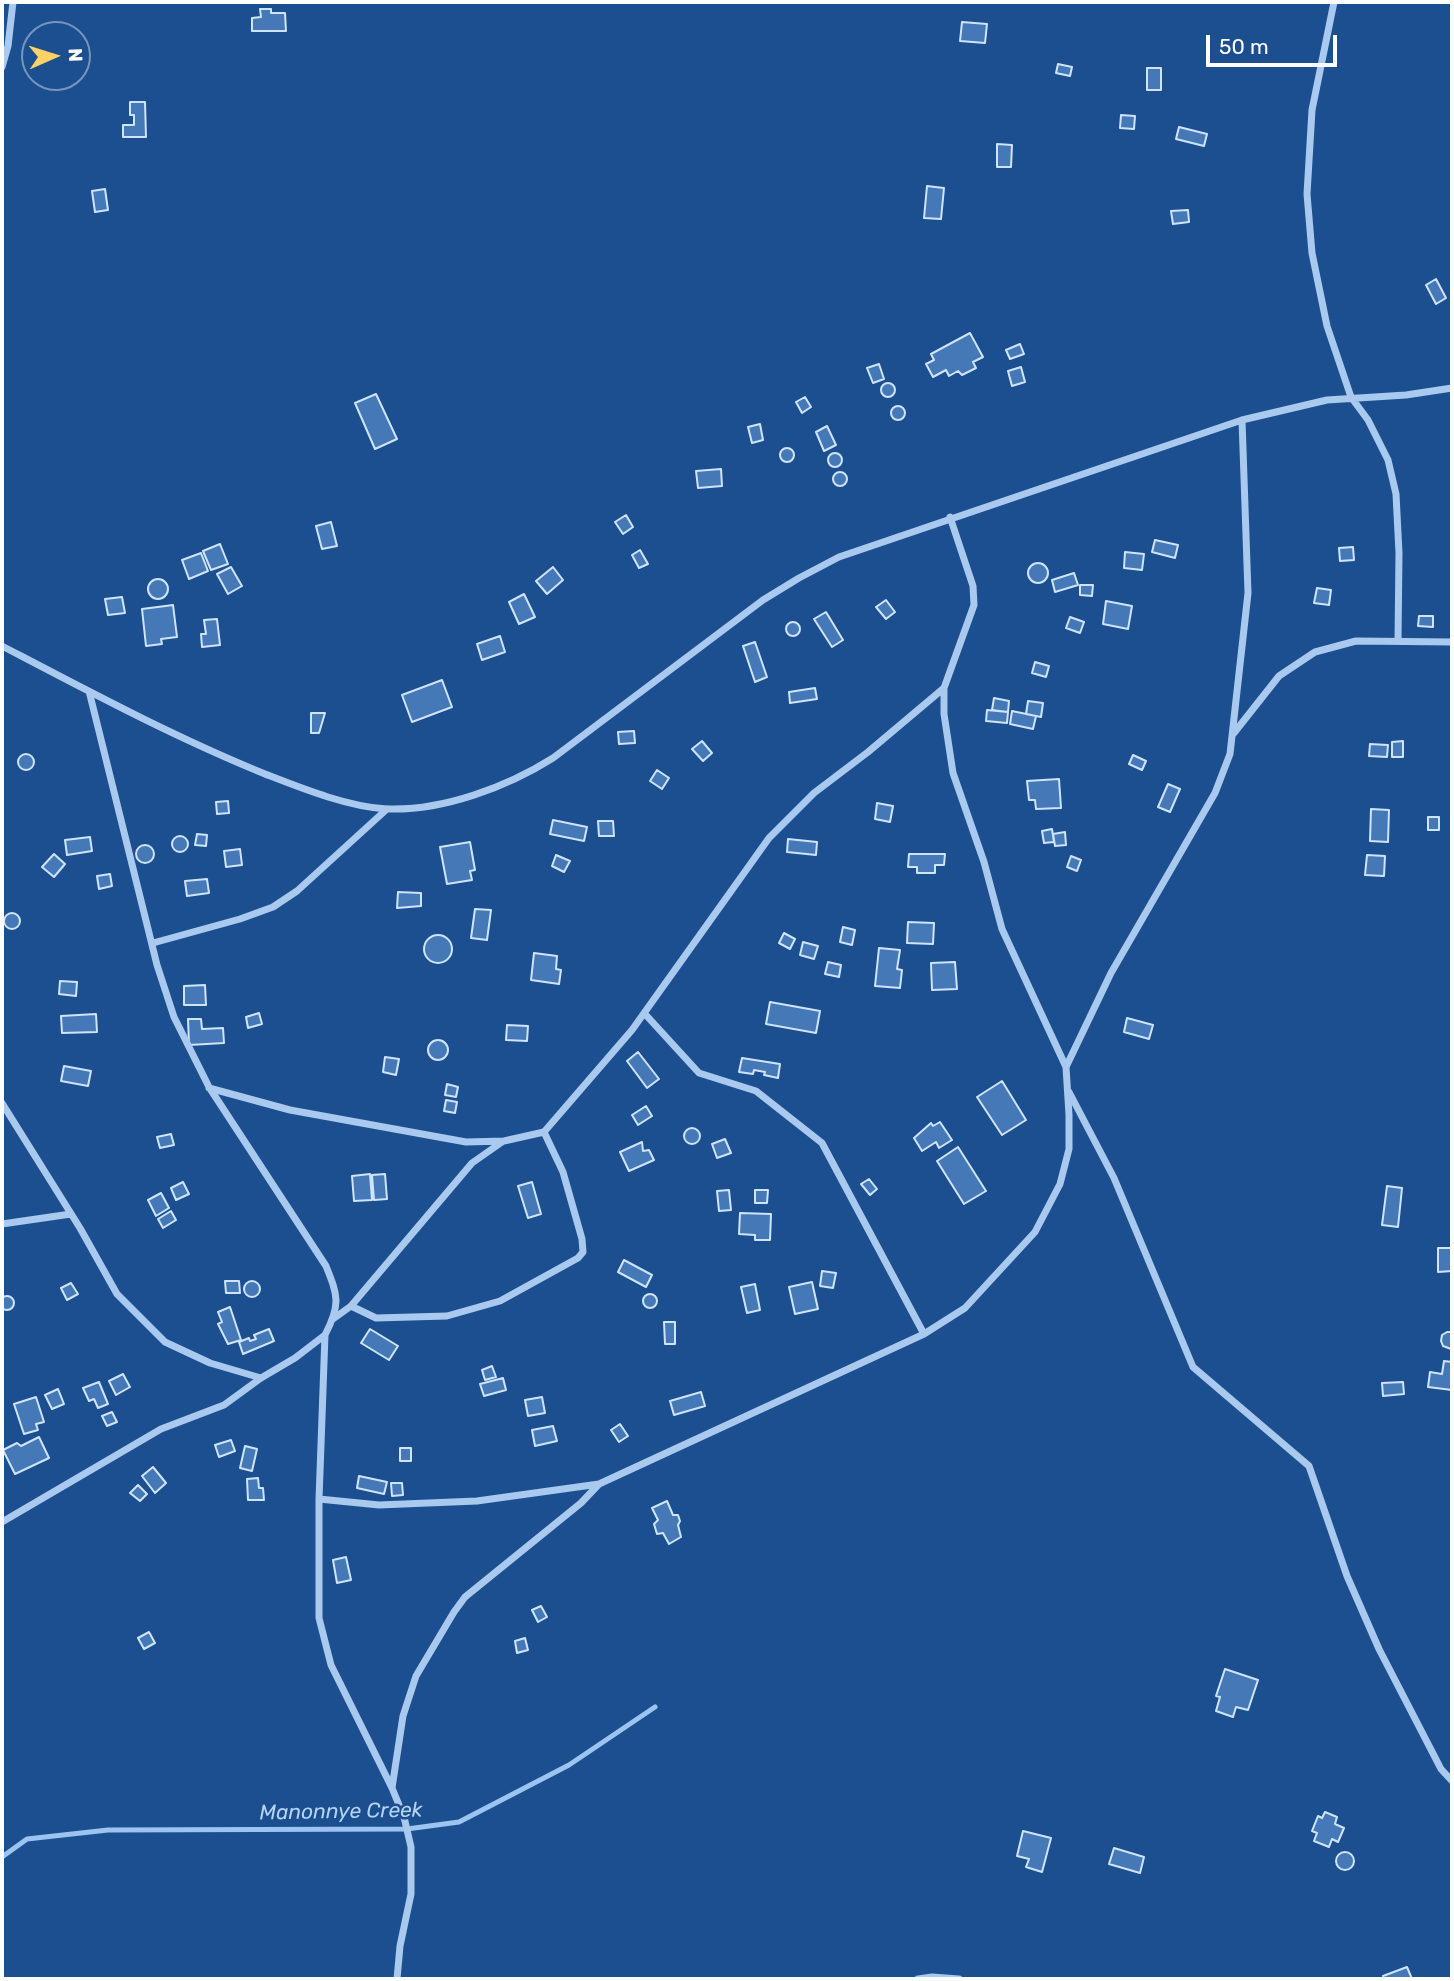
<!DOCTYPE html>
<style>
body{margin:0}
#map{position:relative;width:1454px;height:1981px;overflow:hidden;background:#1b4f8f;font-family:Rubik,sans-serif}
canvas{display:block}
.frame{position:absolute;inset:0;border:4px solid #fff;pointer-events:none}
.north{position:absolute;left:21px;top:21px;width:70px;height:70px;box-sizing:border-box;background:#1b4f8f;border:2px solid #7695bc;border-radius:50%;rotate:87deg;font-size:19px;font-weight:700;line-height:28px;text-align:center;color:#fff}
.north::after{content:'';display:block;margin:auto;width:24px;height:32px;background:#ffd166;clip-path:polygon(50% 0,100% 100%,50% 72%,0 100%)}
.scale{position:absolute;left:1206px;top:35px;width:131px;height:32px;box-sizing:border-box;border:4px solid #fff;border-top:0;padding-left:9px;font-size:21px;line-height:24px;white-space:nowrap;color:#fff;-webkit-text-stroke:5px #1b4f8f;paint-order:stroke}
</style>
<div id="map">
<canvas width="1454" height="1981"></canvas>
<div class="frame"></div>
<div class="north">N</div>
<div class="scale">50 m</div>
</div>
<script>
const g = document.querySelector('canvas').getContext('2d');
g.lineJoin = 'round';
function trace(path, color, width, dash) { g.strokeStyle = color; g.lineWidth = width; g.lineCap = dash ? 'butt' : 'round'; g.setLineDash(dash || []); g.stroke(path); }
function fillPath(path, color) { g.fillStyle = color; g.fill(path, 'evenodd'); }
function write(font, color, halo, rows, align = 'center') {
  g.font = font + ' Rubik,sans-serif'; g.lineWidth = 5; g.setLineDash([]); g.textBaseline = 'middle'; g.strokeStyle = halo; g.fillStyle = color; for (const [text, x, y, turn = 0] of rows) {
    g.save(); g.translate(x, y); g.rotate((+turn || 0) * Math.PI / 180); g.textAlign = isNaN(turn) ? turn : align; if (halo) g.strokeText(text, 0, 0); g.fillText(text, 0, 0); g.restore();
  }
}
const stream = new Path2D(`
 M2 1857 27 1839 108 1830 407 1829 459 1822 569 1765 655 1707`);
const building = new Path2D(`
 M260 9H271V13H285L286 31H252V18L261 17Z
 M962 22 987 24 985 43 960 41Z
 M1058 64 1072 67 1070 76 1056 73Z
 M1147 68H1161V90H1147Z
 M130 102H145L146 137H123V125H134V115H130Z
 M1121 115 1135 116 1134 129 1120 128Z
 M1179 127 1207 134 1204 146 1176 139Z
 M997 144 1012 145 1011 167H997Z
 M927 186 944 188 941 219 924 218Z
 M105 189 108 210 95 212 92 191Z
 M1188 210 1189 222 1173 224 1171 211Z
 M1436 279 1446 298 1436 304 1426 285Z
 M970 333 983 357 973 362 976 368 962 375 958 371 949 376 946 370 933 377 926 364 934 360 931 354Z
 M1020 344 1024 354 1010 359 1006 350Z
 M879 364 884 379 873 383 867 368Z
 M1021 367 1025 382 1012 386 1008 371Z
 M881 390a7 7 0 1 1 14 0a7 7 0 1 1-14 0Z
 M376 394 397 439 375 449 355 403Z
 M805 397 811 407 802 413 796 402Z
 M891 413a7 7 0 1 1 14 0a7 7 0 1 1-14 0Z
 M760 424 763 440 752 443 748 427Z
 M827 426 836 445 824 451 816 432Z
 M780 455a7 7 0 1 1 14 0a7 7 0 1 1-14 0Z
 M828 460a7 7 0 1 1 14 0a7 7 0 1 1-14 0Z
 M721 469 722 486 698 488 696 471Z
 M833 479a7 7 0 1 1 14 0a7 7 0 1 1-14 0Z
 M626 515 633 527 623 534 615 522Z
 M331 522 337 546 322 549 316 526Z
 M1155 540 1178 545 1175 558 1152 552Z
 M220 544 228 564 211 570 203 551Z
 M1353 547 1354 560 1340 561 1339 548Z
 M640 550 648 564 639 568 632 555Z
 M1125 552 1144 554 1142 570 1124 568Z
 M201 553 208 571 189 579 182 560Z
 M1028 573a10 10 0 1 1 20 0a10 10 0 1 1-20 0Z
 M231 567 242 586 228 594 217 574Z
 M553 567 563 580 547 594 536 581Z
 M1074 573 1078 585 1055 592 1052 580Z
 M148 589a10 10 0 1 1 20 0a10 10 0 1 1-20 0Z
 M1080 585H1093L1092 596 1080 595Z
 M1317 588 1331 590 1329 605 1314 603Z
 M524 594 535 617 519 624 509 602Z
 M122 597 125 613 108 615 105 599Z
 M886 600 895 612 886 619 876 607Z
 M1106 601 1132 606 1128 629 1103 624Z
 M173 605 177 637 161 639 162 644 146 646 142 609Z
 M826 612 843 640 832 647 814 619Z
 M1419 616H1433V627L1418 626Z
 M1070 617 1084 622 1080 633 1066 628Z
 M217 619 220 645 202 647 201 634H206L204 620Z
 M786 629a7 7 0 1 1 14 0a7 7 0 1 1-14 0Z
 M500 636 505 652 482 660 477 644Z
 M755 642 767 677 755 682 743 646Z
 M1035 662 1049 666 1046 677 1032 673Z
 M442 680 452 707 412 722 402 695Z
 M815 688 817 699 790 703 789 692Z
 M994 698 1009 701 1008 712 992 710Z
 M1028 701 1043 703 1041 717 1026 714Z
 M987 710 1008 712 1007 723 986 721Z
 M1012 711 1036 716 1033 729 1010 724Z
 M311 713H325L319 733H311Z
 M634 731 635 743 619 744 618 732Z
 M702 741 712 753 703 761 692 749Z
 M1403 741V757H1392V742Z
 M1370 744 1388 745 1387 757 1369 756Z
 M18 762a8 8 0 1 1 16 0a8 8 0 1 1-16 0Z
 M1133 755 1146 761 1142 770 1129 764Z
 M657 770 669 778 662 789 650 781Z
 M1059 779 1061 808 1036 809 1035 800H1029L1027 781Z
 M1168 784 1180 789 1170 812 1158 807Z
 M228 801 229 813 217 814 216 802Z
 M877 803 893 806 890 822 875 819Z
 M1371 809 1389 810 1388 842 1370 841Z
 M1428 817H1439V830H1428Z
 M553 820 587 827 584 841 550 834Z
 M598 821H613L614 836H599Z
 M1052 829 1054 842 1044 843 1042 831Z
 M1065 832 1066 845 1055 846 1053 834Z
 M197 834 207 835 206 846 195 845Z
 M172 844a8 8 0 1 1 16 0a8 8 0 1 1-16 0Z
 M90 837 92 851 67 855 65 840Z
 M788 839 817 842 816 855 787 852Z
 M470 842 475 870 470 871 472 880 447 884 440 847Z
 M136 854a9 9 0 1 1 18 0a9 9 0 1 1-18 0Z
 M240 849 242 865 226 867 224 851Z
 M54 854 65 864 54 877 42 867Z
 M909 854H945L944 865H935V873H917V867H908Z
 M556 855 570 861 564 872 552 866Z
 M1367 855 1385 856 1384 876 1365 875Z
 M1071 856 1081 860 1077 871 1067 867Z
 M110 874 112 886 99 889 97 876Z
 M207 879 209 893 187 896 185 881Z
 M398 892 421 893V906L397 908Z
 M475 909 491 910 487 940 471 938Z
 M4 921a8 8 0 1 1 16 0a8 8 0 1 1-16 0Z
 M908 922 934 923 933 944 907 943Z
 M843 927 855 930 852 945 840 942Z
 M784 933 795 939 790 949 779 943Z
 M424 949a14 14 0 1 1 28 0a14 14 0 1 1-28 0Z
 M803 942 818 946 814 959 800 955Z
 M879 948 900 950 897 969 902 970 900 988 875 986Z
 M534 953 557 956 556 969 561 970 559 984 531 980Z
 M828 962 841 965 839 977 825 974Z
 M955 962 957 989 932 990 931 963Z
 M60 981 77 982 76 996 59 994Z
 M205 985 206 1005H184V986Z
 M770 1002 820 1011 816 1033 766 1024Z
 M259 1013 262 1024 248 1028 246 1017Z
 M96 1014 97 1032 62 1033 61 1016Z
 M1127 1018 1153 1025 1149 1039 1124 1032Z
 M188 1019H201L202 1029 223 1028 224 1043 189 1045Z
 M507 1025 528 1026 527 1041 506 1040Z
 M428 1050a10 10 0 1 1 20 0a10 10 0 1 1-20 0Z
 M638 1052 659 1079 647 1088 627 1061Z
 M385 1057 399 1059 396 1075 383 1072Z
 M742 1058 780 1064 778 1078 764 1075 765 1072 754 1070 753 1074 739 1072Z
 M64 1066 91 1071 88 1086 61 1081Z
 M1002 1081 1026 1120 1002 1135 977 1097Z
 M447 1084 458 1087 456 1097 445 1095Z
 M446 1100 457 1102 455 1113 444 1111Z
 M646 1106 652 1116 638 1125 632 1115Z
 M940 1122 952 1140 939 1148 936 1142 922 1151 914 1138 931 1123 933 1126Z
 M684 1136a8 8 0 1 1 16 0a8 8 0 1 1-16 0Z
 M171 1134 174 1145 160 1148 157 1137Z
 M725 1139 731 1153 717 1158 712 1144Z
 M642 1142 643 1151 649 1150 654 1160 629 1171 620 1152Z
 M958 1147 986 1191 964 1204 937 1161Z
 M370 1174 372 1200 354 1201 352 1176Z
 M385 1174 387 1199 374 1200 372 1175Z
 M869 1179 877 1189 870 1195 861 1184Z
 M183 1182 189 1194 176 1200 171 1188Z
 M532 1182 541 1214 528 1218 518 1186Z
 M1387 1186 1402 1188 1398 1227 1382 1225Z
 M729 1190 731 1210 719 1211 717 1191Z
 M755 1190H768L767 1203H755Z
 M161 1193 169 1208 156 1216 148 1200Z
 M171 1211 176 1220 163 1228 158 1219Z
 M740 1213 771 1214 770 1240H755V1235L739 1234Z
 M1438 1248H1452V1271L1438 1272Z
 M624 1260 652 1275 646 1287 618 1272Z
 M822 1271 836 1273 833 1288 820 1286Z
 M225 1281H239L240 1293H226Z
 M244 1289a8 8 0 1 1 16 0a8 8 0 1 1-16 0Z
 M812 1282 818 1309 795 1314 789 1287Z
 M71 1283 78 1294 67 1300 61 1288Z
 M755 1284 760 1310 747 1313 741 1287Z
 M643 1301a7 7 0 1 1 14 0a7 7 0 1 1-14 0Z
 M0 1303a7 7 0 1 1 14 0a7 7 0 1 1-14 0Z
 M230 1307 241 1340 228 1344 218 1324 222 1322 218 1312Z
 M664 1322H675V1344H665Z
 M269 1329 274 1341 243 1354 239 1342 249 1338 250 1341 256 1339 254 1335Z
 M370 1329 398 1346 389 1360 361 1343Z
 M1447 1332H1452L1451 1349 1443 1346 1441 1341 1442 1335Z
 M1444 1361 1452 1362V1390L1428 1387 1430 1372 1442 1374Z
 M492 1366 496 1377 485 1380 482 1370Z
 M123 1374 130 1387 116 1395 109 1381Z
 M503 1378 506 1390 484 1396 480 1384Z
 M99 1382 108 1404 98 1408 94 1399 89 1401 83 1388Z
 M1403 1382 1404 1394 1383 1396 1382 1383Z
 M58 1389 64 1404 52 1409 45 1395Z
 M701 1392 705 1406 674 1415 670 1401Z
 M36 1397 44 1422 36 1424 38 1430 24 1434 14 1404Z
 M542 1397 545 1413 528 1416 525 1400Z
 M112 1412 117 1422 107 1426 102 1416Z
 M620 1424 628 1436 619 1442 611 1430Z
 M553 1426 557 1441 535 1446 532 1430Z
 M39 1437 49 1458 15 1474 3 1450 17 1443 21 1446Z
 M231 1440 235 1451 219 1457 215 1445Z
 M245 1446 257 1449 252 1471 240 1468Z
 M400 1448H411V1461H400Z
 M153 1467 166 1483 155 1493 142 1476Z
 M359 1476 387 1482 384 1494 357 1488Z
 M258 1478 259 1488H263L264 1500H248L247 1479Z
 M391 1483H402L403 1495 392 1496Z
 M138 1485 147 1494 140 1501 130 1493Z
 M667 1501 673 1515H678L680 1521 678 1525 681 1537 669 1544 663 1533 657 1534 654 1524 658 1520 652 1508Z
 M346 1557 351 1580 337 1583 333 1560Z
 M541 1606 547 1617 538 1622 532 1610Z
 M149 1632 155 1643 144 1649 138 1638Z
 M525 1638 528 1650 517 1653 515 1641Z
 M1225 1669 1258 1680 1248 1710 1236 1707 1233 1717 1216 1711 1220 1697 1216 1696Z
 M1325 1812 1337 1817 1335 1824 1344 1828 1338 1842 1332 1839 1329 1847 1314 1841 1317 1833 1312 1831 1318 1816 1322 1818Z
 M1023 1831 1051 1838 1042 1872 1026 1867 1029 1859 1017 1856Z
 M1114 1848 1144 1857 1140 1873 1109 1864Z
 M1336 1861a9 9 0 1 1 18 0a9 9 0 1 1-18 0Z
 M1407 1967 1412 1979H1384L1383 1976Z`);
const minor = new Path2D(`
 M1334 2 1312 110 1307 194 1312 253 1327 326 1351 397 1368 420 1388 460 1396 494 1399 553 1398 641
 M2 67 8 46 13 2
 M950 517 973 586 974 605 944 688V714L953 773 984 862 1002 929 1066 1067
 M2 646C88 691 174 737 265 774 301 788 348 807 387 809 443 811 507 787 553 758L763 600 799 578 839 557 1242 420 1327 400 1406 395 1452 388
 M89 691 157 965 174 1017 209 1087 326 1266C338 1296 341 1304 325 1335L319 1499V1618L331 1665 392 1788 404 1817 411 1847V1894L400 1946 397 1979
 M1234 733 1279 676 1315 652 1356 641 1452 642
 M153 943 240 919 273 907 297 891 387 809
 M645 1014 699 1073 756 1091 822 1143 924 1334
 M209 1088 290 1110 466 1142 504 1141 544 1132
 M1069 1092 1114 1178 1193 1367 1309 1466 1347 1576 1379 1649 1441 1769 1452 1781
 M2 1103 80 1228 117 1294 165 1342 210 1363 261 1378
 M2 1224 71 1214
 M351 1306 472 1163 502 1142
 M333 1319 351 1306 376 1318 447 1316 500 1301 578 1258 583 1252 582 1239 563 1172 544 1132 632 1030 769 838 814 793 868 752 944 688
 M319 1499 379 1505 477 1501 599 1484
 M2 1522 161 1429 224 1405 261 1378 295 1358 325 1335
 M392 1788 403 1716 416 1676 454 1612 465 1597 581 1503 599 1484 924 1334 965 1308 1035 1232 1060 1184 1069 1149V1115L1066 1067 1111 973 1215 793 1230 754 1248 593 1242 420
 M918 1979 932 1977 959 1979`);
const waterNames = [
 ["Manonnye Creek",341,1812,-1]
];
trace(stream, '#9cc4f0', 5);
fillPath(building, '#4478b7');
trace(building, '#cfe3fa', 2);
trace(minor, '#a9c9ee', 7);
write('italic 21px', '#b5d3f5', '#1b4f8f', waterNames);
</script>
